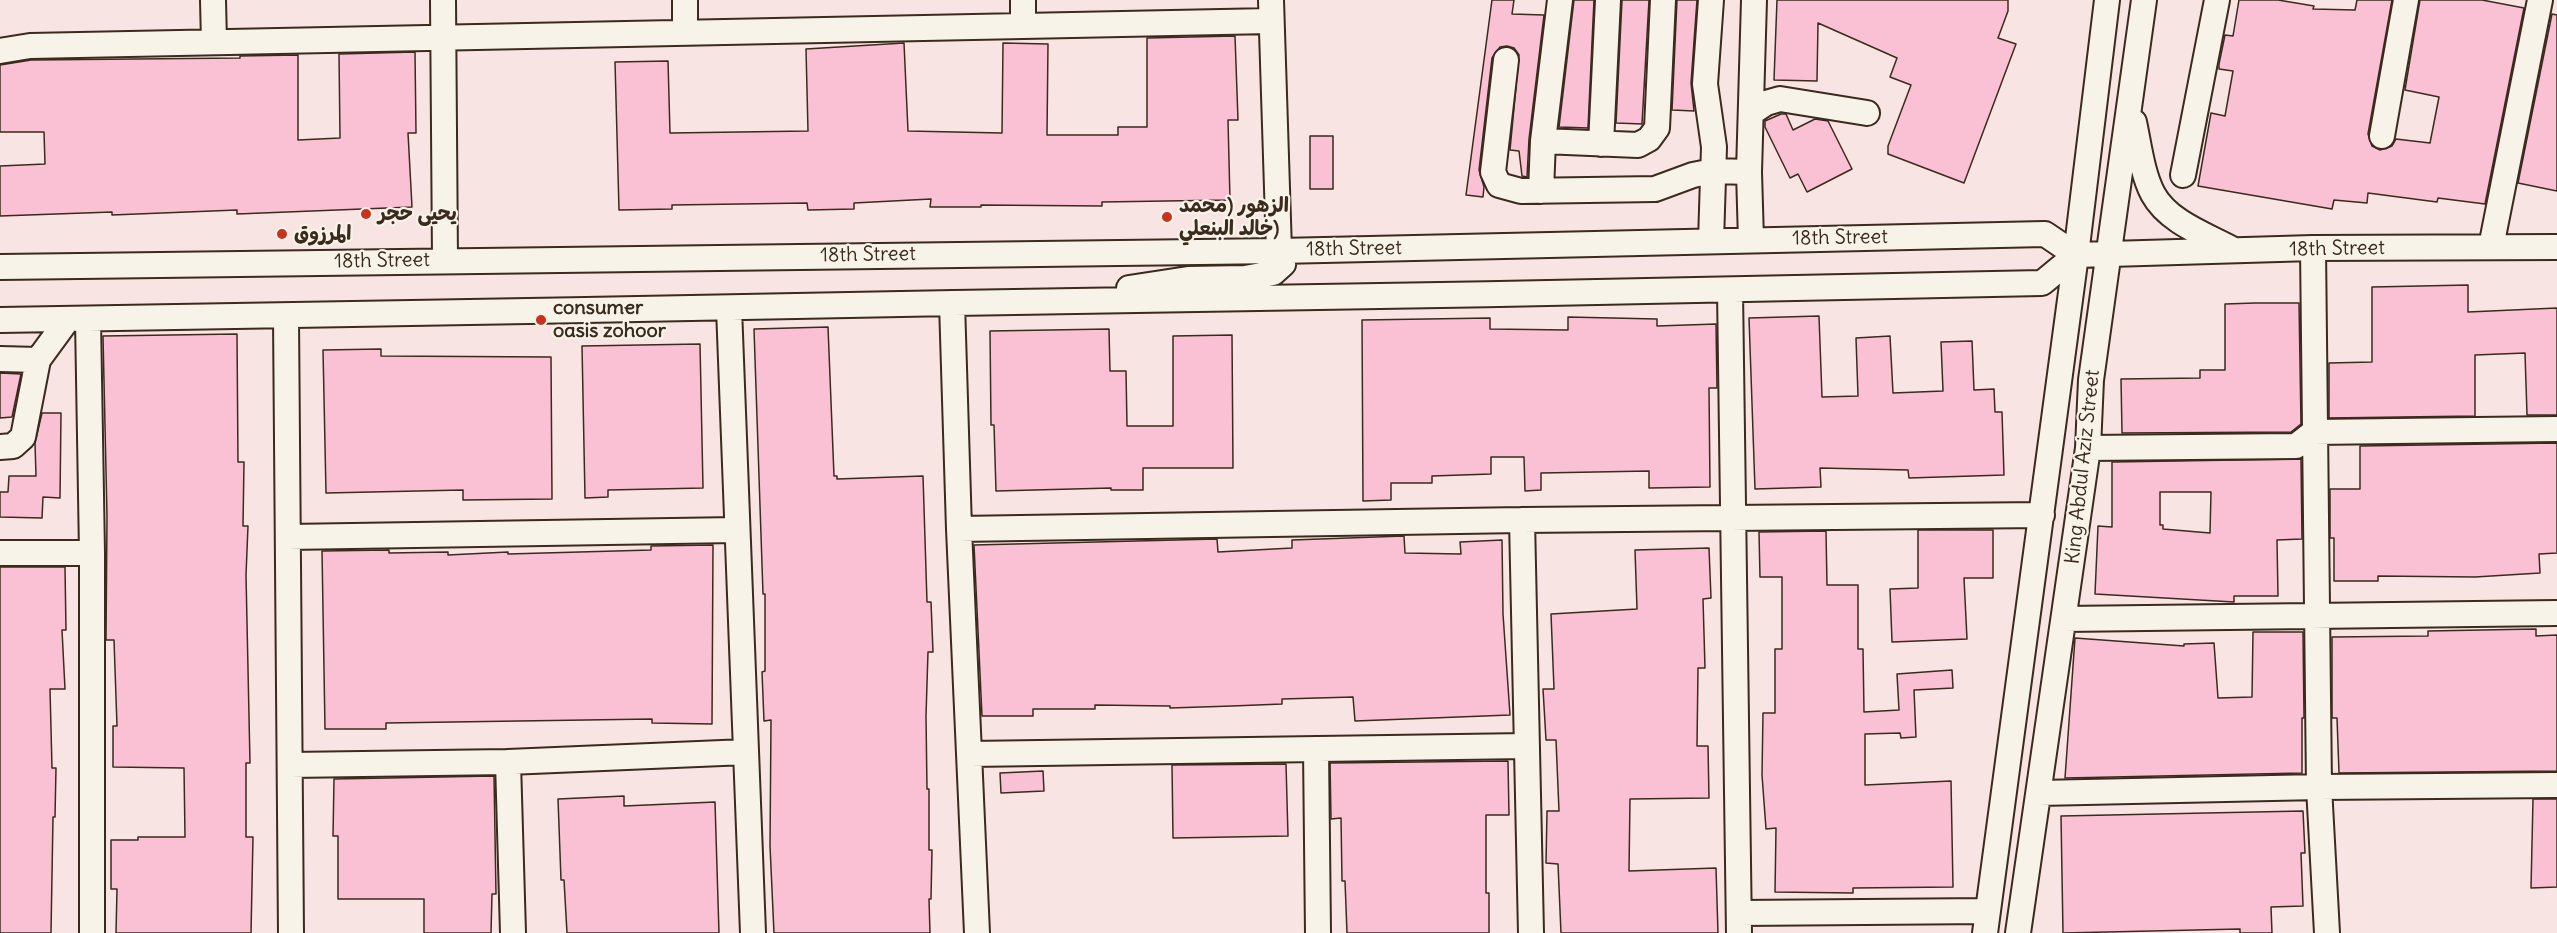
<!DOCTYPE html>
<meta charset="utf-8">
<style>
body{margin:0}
canvas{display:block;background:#f8e4e2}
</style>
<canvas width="2557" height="933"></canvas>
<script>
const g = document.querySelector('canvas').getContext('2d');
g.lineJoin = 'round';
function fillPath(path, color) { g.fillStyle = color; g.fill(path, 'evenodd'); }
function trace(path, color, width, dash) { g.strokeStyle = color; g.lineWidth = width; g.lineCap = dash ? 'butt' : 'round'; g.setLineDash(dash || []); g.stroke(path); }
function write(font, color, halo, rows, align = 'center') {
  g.font = font + ' Delius,"Playpen Sans Arabic",sans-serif'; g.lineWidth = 4.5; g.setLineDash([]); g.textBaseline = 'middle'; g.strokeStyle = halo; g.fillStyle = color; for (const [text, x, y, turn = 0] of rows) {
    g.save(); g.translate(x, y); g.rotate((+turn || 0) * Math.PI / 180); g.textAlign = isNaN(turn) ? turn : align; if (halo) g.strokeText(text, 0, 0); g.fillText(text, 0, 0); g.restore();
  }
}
const building = new Path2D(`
 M1492 0H1514L1512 14 1544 15 1529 139 1527 177 1522 176 1519 151 1510 150 1519 55 1514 48 1507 46 1500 47 1492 58 1479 170 1484 187 1483 197 1466 195Z
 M1574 0H1594L1588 128 1559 127Z
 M1622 0H1649L1642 124 1616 123Z
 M1677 0H1697L1691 83 1694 111 1672 110Z
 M1777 0H2008V11L1998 38 2016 44 1964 183 1888 154V146L1911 85 1890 77 1897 58 1818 23 1817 81 1774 80Z
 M2239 0H2278L2314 6 2313 9 2355 10 2357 0H2392L2368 134 2372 146 2380 150 2392 146 2396 139 2430 143 2439 97 2405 90 2420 0H2482L2524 8 2485 204 2438 198 2437 202 2368 193 2367 203 2334 200 2332 209 2198 186 2211 113 2225 116 2233 71 2219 69V64L2225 35 2233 36Z
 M2552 14 2557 15V191L2518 183Z
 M1235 36 1238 120H1228L1230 200 1102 202V206L981 205V207H930L931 199 854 203V209L808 210 807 203 672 205V209L619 210 615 62 668 61 670 133 808 131 806 49 904 43 908 131 1002 133 1003 43 1048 44 1047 135H1118V127H1147V38Z
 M415 52 416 133H408L412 207 237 214V210L112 215V212L0 216V166L45 164 44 132H0V65L31 60 240 58V56L298 55V140L340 138 339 54Z
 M1781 114H1786L1793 130 1815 119 1828 121 1852 169 1807 192 1798 174 1790 178 1765 127V121Z
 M1310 136H1333V189H1310Z
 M2468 285V312L2557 308V415H2527L2525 353 2475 355V416L2329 418V363L2372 362V287Z
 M2255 303H2299L2301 424 2291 432 2122 433 2121 379 2200 378V370H2225V304Z
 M1819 316 1822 397 1858 396 1856 338 1890 336 1893 393 1943 391 1941 342 1972 341 1974 390 1994 389 1995 412H2002L2004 475 1909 478 1908 470 1820 468 1821 487 1755 489 1749 318Z
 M1568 317 1657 319V326L1716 324 1717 388H1709L1710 487 1649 488V471L1541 473V490L1525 491 1524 457H1491V474L1432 476V483H1391V500L1363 501 1362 320 1490 318V329L1568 330Z
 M828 327 834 476H837V479L923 476 927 602H931L933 652H928L926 716 927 789H929V850H932L931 899H929L930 933H774L770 846 771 720 764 721 762 672 765 671V594H763L754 329Z
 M1109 329 1110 371H1126L1127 426H1173V336L1232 335 1233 468H1143V490H1111V488L996 491 994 425H991L990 331Z
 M237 334 238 462H244L243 526H248L246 575 250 763H246V837H253L251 933H116L117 889H111V840H138V837H185L184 768 113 767V726H117L114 640H106L107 516 103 336Z
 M700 344 703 488 608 490V497L585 498 582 346Z
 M381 349V356L551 357 552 499 463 500V490L326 493 323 350Z
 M0 373 21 374 12 417 0 418Z
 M42 413H61L60 498 43 497 42 518 0 517V492H8L9 476H36L35 443Z
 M2557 443V553L2539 554 2540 573 2475 577 2378 576V581H2334V538H2330V489H2360V446Z
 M2301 459 2302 539 2277 540 2278 596H2234V602L2095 594 2098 526 2112 527V462ZM2160 492H2211L2210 533 2163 529V525H2160Z
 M1918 530H1993V578H1964L1967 639 1892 642 1890 589 1918 588Z
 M1826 531 1827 585H1858V649H1863L1864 712 1899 710 1897 674 1952 670 1953 688 1914 690 1916 737 1901 738 1900 733 1865 734V785L1951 781 1953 887 1853 888V893L1775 892 1776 828 1766 829 1762 775 1763 713H1775V649H1782V577H1760L1759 532Z
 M1404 536 1405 553 1461 554 1460 542 1502 540 1503 614 1510 715 1355 721 1353 697 1282 699V704L1232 706 1170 708V706L1095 705V709H1033V716H982L974 545 1217 539 1218 552 1292 548V540Z
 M713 545 712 724 652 723V719L386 723V729H325L322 551 389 550V553L448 552V555L508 552V554L651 550V546Z
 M1709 548 1711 598 1703 599 1705 668H1698L1697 746H1708L1709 798 1630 799 1629 871 1716 868 1718 933H1561L1558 864 1546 863 1547 811H1559L1556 740H1546L1543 689H1554L1551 614 1637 609 1635 550Z
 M0 567H65L66 630H62L65 689H50L52 768H56L55 817H53L51 933H0Z
 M2536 629V636L2557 635V771L2339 773 2337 718H2332V637L2428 636V631Z
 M2253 632H2303L2304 718H2302V773L2065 778 2075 638 2184 646V644L2214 643 2218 698 2252 697Z
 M1508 761 1509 815H1486V893H1489V933H1347L1345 881H1342L1341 818 1331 819 1330 763Z
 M1286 764 1288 836 1173 838 1172 765Z
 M1043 771 1044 791 1001 793 1000 773Z
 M494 776 496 894H492L491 933H424V899H338V836H333L334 779Z
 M624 796V806L715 802 719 933H567L564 880H561L558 799Z
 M2533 799H2557V887L2531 888Z
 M2303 811 2305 853H2301L2303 906 2271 907 2272 933H2240V929L2063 933 2061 816Z`);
const minor = new Path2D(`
 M213 0 214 42
 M443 0 445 260
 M685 0V32
 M1023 0V26
 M1711 0 1705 84 1714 147 1711 241
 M0 51 30 46 1271 21
 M1506 60 1493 172 1499 185 1521 191 1655 189 1693 175 1713 171 1749 172
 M1751 113 1766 103 1780 99 1867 113
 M2134 122C2139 145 2142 173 2153 194 2168 222 2206 235 2232 249
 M2382 136 2406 0
 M1543 141 1638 145 1649 139 1657 128 1663 0
 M1601 144 1608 0
 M2183 175 2217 0
 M1541 191 1543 141 1560 0
 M1751 240 1749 172 1754 0
 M2491 247 2540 0
 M2313 248 2319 787 2327 933
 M0 267 1279 251 2045 234 2076 255 2313 248 2557 247
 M1129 288 1188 279 1245 278 1273 273 1283 264 1279 251 1271 0
 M1730 291 1739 933
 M952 303 959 529 977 933
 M729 308 753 933
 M286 317 291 933
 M88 319 92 553V933
 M0 320C318 317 636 308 954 303 1317 296 1679 293 2042 283L2076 255
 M0 359 38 360 68 319
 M0 447 13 446 23 437 38 360
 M2088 448 2296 446 2314 432 2557 429
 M1522 520 1531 933
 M959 529 1522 520 2042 515
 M288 537 736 530
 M0 553H92
 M2064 619 2557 613
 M1316 749 1318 933
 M970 754 1527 746
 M508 762 746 752
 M290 765 508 762 513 933
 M2039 793 2319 787 2557 785
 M1739 913 1988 911
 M1985 933 2076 255 2107 0
 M2018 933 2088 448 2091 380 2144 0`);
const markers = [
 [366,214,6,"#c8321e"],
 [1167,217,6,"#c8321e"],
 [282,234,6,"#c8321e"],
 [541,320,6,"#c8321e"]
];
const poiNames = [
 ["الزهور (محمد",1179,206],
 ["خالد البنعلي)",1179,229],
 ["يحيى حجر",378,214],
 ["المرزوق",294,234],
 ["consumer",553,308],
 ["oasis zohoor",553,331]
];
const streetNames = [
 ["18th Street",1840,238,-1],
 ["18th Street",1354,249,-1],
 ["18th Street",2337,249,-1],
 ["18th Street",868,255,-1],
 ["18th Street",382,261,-1],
 ["King Abdul Aziz Street",2083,467,-84]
];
fillPath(building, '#fac0d3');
trace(building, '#3b2a1e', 1.5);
trace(minor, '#3b2a1e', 28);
trace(minor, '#f7f3e8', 24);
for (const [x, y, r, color] of markers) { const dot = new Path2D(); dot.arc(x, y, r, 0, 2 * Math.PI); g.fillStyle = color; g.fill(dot); trace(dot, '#f7f3e8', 2); }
write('bold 20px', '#3b2a1e', '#f7f3e8', poiNames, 'left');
write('20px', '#3b2a1e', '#f7f3e8', streetNames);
</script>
